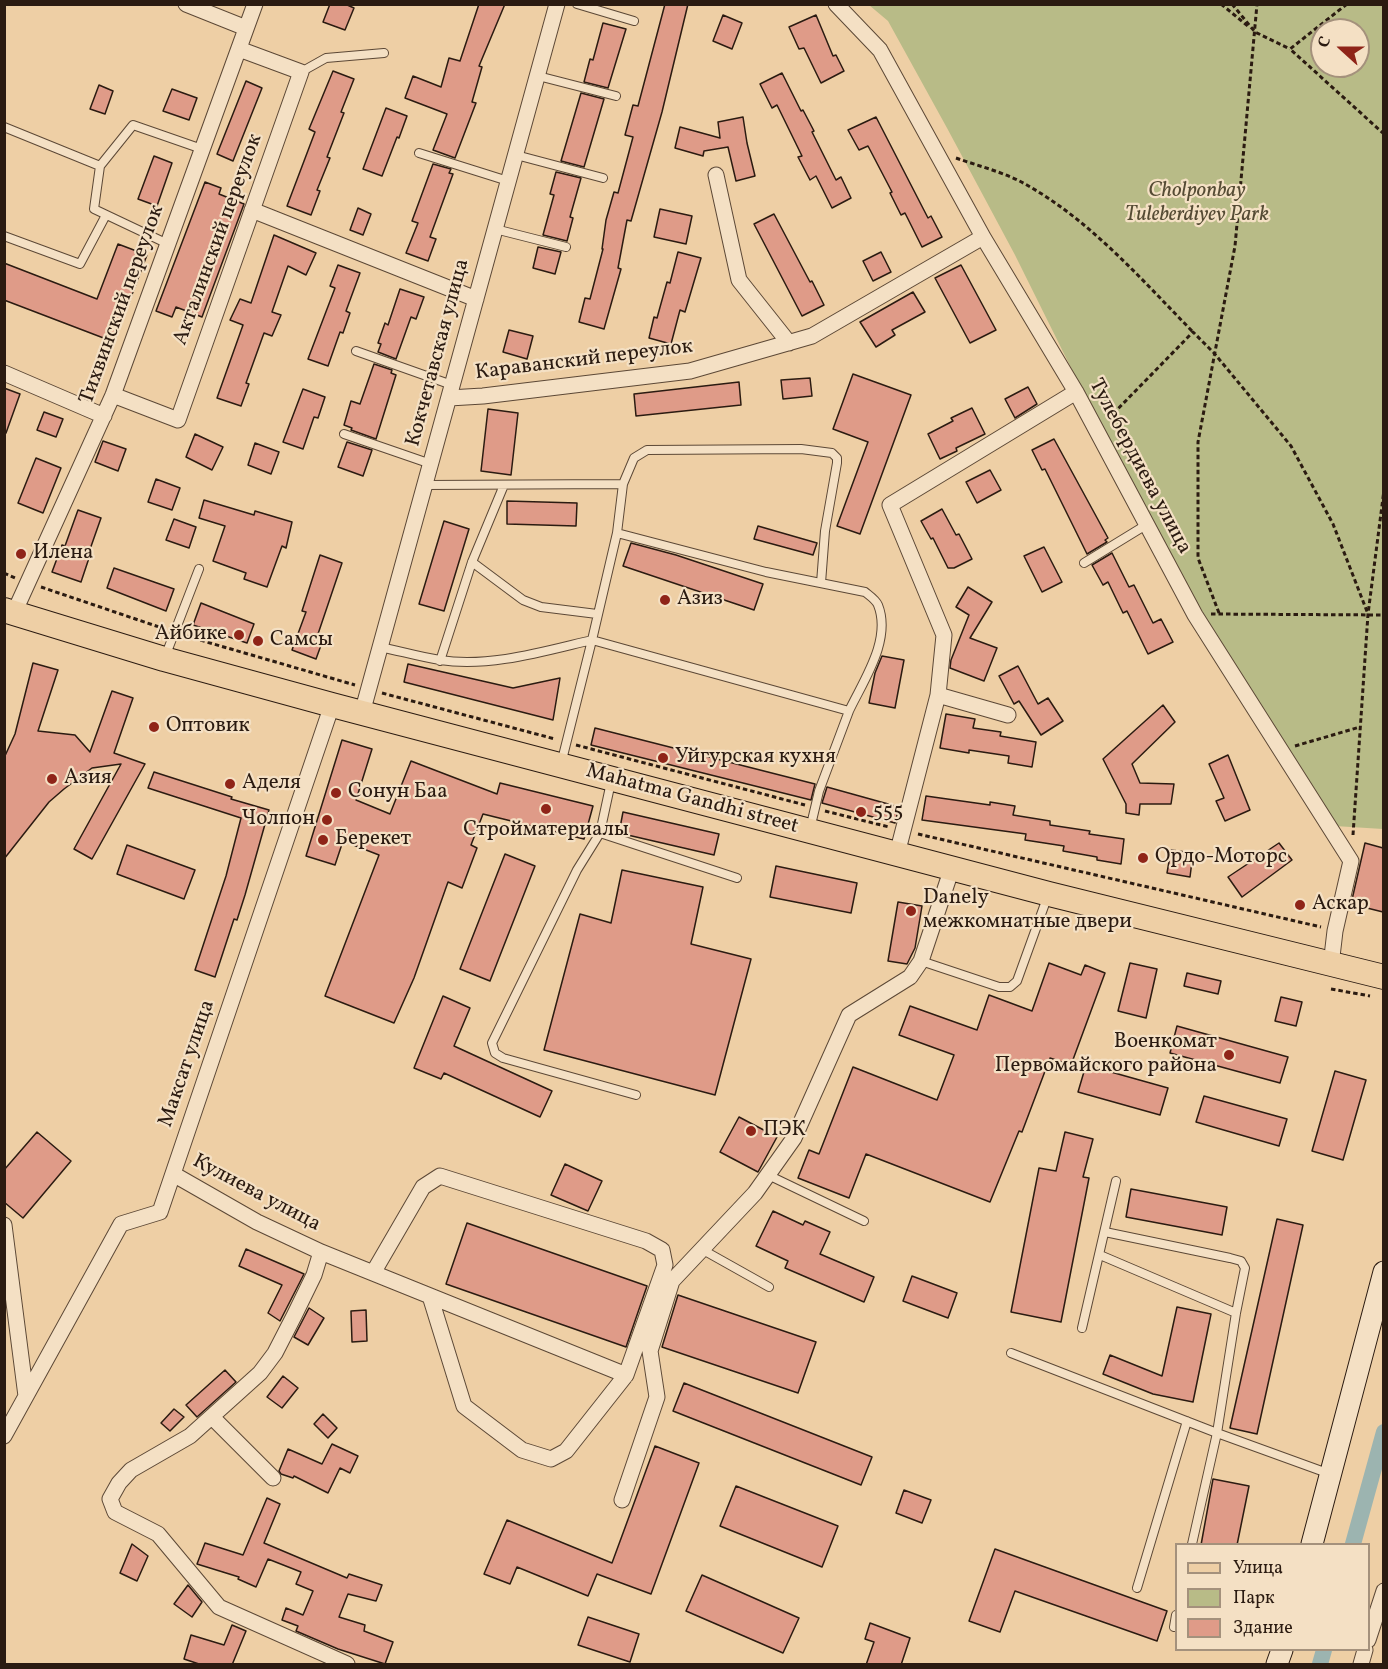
<!DOCTYPE html>
<meta charset="utf-8">
<style>
body{margin:0}
#map{position:relative;width:1388px;height:1669px;overflow:hidden;background:#eecfa5;font-family:Vollkorn,serif}
canvas{display:block}
.frame{position:absolute;inset:0;border:6px solid #2b1b11;pointer-events:none}
.legend{position:absolute;left:1175px;top:1543px;width:195px;height:108px;box-sizing:border-box;background:#f4e0c4;border:2px solid #a4917c;margin:0;padding:8px 10px;list-style:none;font-size:18px;color:#2b1b11}
.legend li{display:flex;align-items:center;gap:12px;height:30px}
.legend b{width:30px;border:2px solid #a4917c}
.north{position:absolute;left:1310px;top:18px;width:60px;height:60px;box-sizing:border-box;background:#f4e0c4;border:2px solid #a4917c;border-radius:50%;rotate:291deg;font-size:16px;font-weight:700;line-height:24px;text-align:center;color:#2b1b11}
.north::after{content:'';display:block;margin:auto;width:21px;height:27px;background:#8f2418;clip-path:polygon(50% 0,100% 100%,50% 72%,0 100%)}
</style>
<div id="map">
<canvas width="1388" height="1669"></canvas>
<div class="frame"></div>
<ul class="legend">
<li><b style="height:8px;background:#eecfa5"></b>Улица</li>
<li><b style="height:16px;background:#b8bb87"></b>Парк</li>
<li><b style="height:16px;background:#df9b88"></b>Здание</li>
</ul>
<div class="north">С</div>
</div>
<script>
const g = document.querySelector('canvas').getContext('2d');
g.lineJoin = 'round';
function fillPath(path, color) { g.fillStyle = color; g.fill(path, 'evenodd'); }
function trace(path, color, width, dash) { g.strokeStyle = color; g.lineWidth = width; g.lineCap = dash ? 'butt' : 'round'; g.setLineDash(dash || []); g.stroke(path); }
function write(font, color, halo, rows, align = 'center') {
  g.font = font + ' Vollkorn,serif'; g.lineWidth = 4.5; g.setLineDash([]); g.textBaseline = 'middle'; g.strokeStyle = halo; g.fillStyle = color; for (const [text, x, y, turn = 0] of rows) {
    g.save(); g.translate(x, y); g.rotate((+turn || 0) * Math.PI / 180); g.textAlign = isNaN(turn) ? turn : align; if (halo) g.strokeText(text, 0, 0); g.fillText(text, 0, 0); g.restore();
  }
}
const green = new Path2D(`
 M869 5H1383V829L1335 826 1213 634 1087 400 1015 255 947 128 888 21ZM1322 30H1358V66H1322Z`);
const canal = new Path2D(`
 M1353 1544 1384 1432
 M1320 1664 1324 1650`);
const building = new Path2D(`
 M330 4H345L354 8 345 30 323 22Z
 M479 4H505L479 66 482 67 472 102 476 103 455 158 433 150 447 114 405 98 413 76 441 87 449 58 460 61Z
 M665 4H688L662 112 631 221 627 220 618 268 621 269 604 329 579 322 585 298 590 299 603 249H602L606 220 614 192 618 193 633 137 625 135 633 105 638 106Z
 M723 15 742 23 732 49 713 41Z
 M816 15 833 56 836 55 844 71 821 83 804 48 799 49 789 27Z
 M603 23 626 29 608 88 584 82 590 59 593 60Z
 M333 71 354 79 341 112 344 113 327 157 330 158 317 190 320 191 311 215 287 206 315 132 309 129Z
 M782 73 801 111 803 110 814 131 812 132 836 180 841 177 851 198 832 208 816 176 810 180 798 157 802 156 777 105 772 108 760 84Z
 M246 81 262 88 233 161 217 154Z
 M99 85 113 91 105 114 90 109Z
 M172 89 197 98 189 120 163 111Z
 M581 93 604 99 584 167 561 161Z
 M386 108 407 116 399 138 397 137 382 176 363 169Z
 M743 117 747 143 755 176 736 181 728 147 704 151 703 156 675 148 680 127 720 138 718 122Z
 M876 117 928 218 931 216 942 237 922 247 905 213 901 215 890 193 892 192 868 146 859 150 848 130Z
 M154 156 172 163 157 206 138 199Z
 M433 164 451 169 449 173 453 174 430 237 436 239 428 261 406 253 418 223 412 221Z
 M556 172 581 178 570 217 573 218 567 241 543 235 554 195 550 194Z
 M205 182 221 188 219 194 244 204 202 317 176 307 172 317 156 311Z
 M358 208 371 214 363 235 350 230Z
 M660 209 692 216 686 244 654 237Z
 M774 214 810 282 812 281 824 305 802 316 754 224Z
 M274 235 316 253 306 275 288 266 272 312 281 315 272 336 264 333 246 383 249 384 241 406 217 398 243 325 230 320 240 299 251 303Z
 M118 244 147 255 114 342 4 300V263L97 299Z
 M538 247 561 252 555 274 533 268Z
 M678 252 701 258 685 312 680 310 671 344 649 338 654 317 657 318 667 282 670 283Z
 M881 252 891 272 873 281 863 261Z
 M338 265 360 273 346 311 350 313 343 333 340 332 328 366 308 359 335 288 330 286Z
 M961 265 996 330 970 343 935 278Z
 M400 289 424 297 416 319 411 317 396 359 378 352 381 344 378 343 385 323 388 325Z
 M913 292 925 312 892 330 895 335 876 347 860 322Z
 M509 330 533 336 527 359 503 352Z
 M374 364 392 370 391 373 396 375 376 439 351 430 352 428 344 425 351 401 360 404Z
 M853 374 911 395 860 534 837 526 868 442 833 429Z
 M810 378 812 396 783 399 781 380Z
 M739 382 741 405 636 416 634 394Z
 M1028 387 1037 404 1015 418 1005 399Z
 M4 388 20 394 6 433H4Z
 M303 389 325 397 318 418 314 417 303 449 283 442Z
 M972 408 985 434 956 448 957 451 940 459 928 434 953 421 951 418Z
 M488 409 518 413 511 475 481 471Z
 M44 412 63 419 56 437 37 430Z
 M195 434 223 447 212 470 186 457Z
 M1054 439 1108 538 1105 540 1107 542 1087 554 1045 469 1042 470 1032 450Z
 M103 441 126 449 118 471 95 462Z
 M347 442 372 450 363 476 338 467Z
 M255 443 279 452 271 474 248 465Z
 M36 458 61 468 43 513 18 503Z
 M990 470 1001 490 977 503 966 482Z
 M156 479 180 488 172 510 148 502Z
 M204 500 254 515 255 511 292 522 286 548 282 546 267 587 244 579 246 573 213 561 225 526 199 518Z
 M507 501 577 503 576 526 507 524Z
 M942 509 956 535 959 534 972 559 954 568H948L933 538 931 539 921 521Z
 M78 510 101 518 88 555H90L81 582 52 572 62 545 65 546Z
 M174 519 196 527 189 548 166 540Z
 M444 521 469 529 444 611 419 604Z
 M758 526 817 543 813 555 754 539Z
 M631 543 676 555 763 584 754 610 623 566Z
 M1044 547 1062 582 1042 592 1024 556Z
 M1112 553 1129 587 1134 585 1153 623 1161 619 1173 642 1148 654 1127 611 1123 613 1108 582 1103 585 1092 565Z
 M320 555 342 563 318 634 324 637 316 659 292 650 306 612 302 611Z
 M114 568 174 589 166 611 107 588Z
 M968 587 992 602 970 638 997 648 984 681 950 668 951 660 969 615 956 607Z
 M201 603 254 624 247 643 193 625Z
 M882 656 904 660 895 708 869 703 875 673Z
 M33 663 58 670 38 731 75 735 90 752 112 691 133 698 114 753 145 764 92 859 74 849 121 764 92 768 64 789 49 802 4 859V758L15 734Z
 M408 664 513 688 560 678 553 720 404 682Z
 M1018 666 1038 704 1048 698 1063 721 1041 735 1019 701 1014 704 999 676Z
 M1163 705 1175 722 1132 764 1140 783 1174 784 1171 804H1140L1139 815 1126 813V804L1103 759Z
 M946 714 975 719 973 728 1001 732 1000 736 1036 742 1032 767 1008 763 1009 756 969 750V753L940 748Z
 M595 728 815 784 811 800 591 745Z
 M342 740 372 749 356 800 390 814 411 761 497 794 500 783 593 806 584 839 483 814 471 845 477 848 462 888 448 882 414 978 394 1023 325 996 379 855 343 841 335 865 306 856Z
 M1228 755 1250 810 1225 821 1216 801 1224 798 1209 764Z
 M154 772 232 797 231 799 269 810 245 895 237 920 234 919 215 977 195 970 226 876 241 818 148 788Z
 M827 787 899 807 895 823 822 803Z
 M926 796 990 805V802L1015 806 1013 815 1050 821V825L1090 831 1089 834 1124 839 1121 864 1097 860V857L1063 851 1064 846 1025 840 1026 834 922 820Z
 M623 812 719 834 714 855 619 833Z
 M1279 843 1292 860 1242 897 1228 877Z
 M1365 843 1383 848V912L1351 904Z
 M127 845 195 870 184 899 117 874Z
 M1171 850 1193 853 1190 877 1167 873Z
 M505 854 535 866 490 981 460 969Z
 M776 866 857 883 851 913 770 897Z
 M622 870 703 887 691 944 751 959 715 1095 544 1050 580 914 611 923Z
 M898 902 922 906 915 948 907 964 888 961Z
 M1049 963 1081 975 1085 965 1105 973 1071 1065 1050 1058 1022 1132 1019 1131 990 1202 866 1154 849 1198 798 1178 809 1150 819 1154 853 1067 937 1100 954 1055 899 1035 910 1006 977 1030 989 995 1032 1011Z
 M1130 963 1157 969 1146 1018 1118 1011Z
 M1187 973 1221 981 1218 994 1184 986Z
 M443 996 470 1008 454 1046 552 1091 540 1117 444 1073 441 1079 414 1068Z
 M1281 997 1302 1002 1296 1026 1275 1021Z
 M1177 1026 1288 1057 1280 1083 1170 1053Z
 M1086 1065 1168 1088 1160 1115 1078 1092Z
 M1335 1071 1366 1080 1343 1160 1312 1151Z
 M1204 1096 1287 1119 1279 1146 1196 1122Z
 M739 1117 777 1137 758 1172 720 1152Z
 M37 1132 71 1161 23 1218 4 1202V1170Z
 M1065 1132 1093 1139 1083 1177 1089 1178 1061 1322 1011 1312 1039 1168 1056 1171Z
 M565 1164 602 1181 588 1211 551 1195Z
 M1131 1189 1227 1207 1222 1235 1126 1217Z
 M773 1211 803 1225 805 1221 830 1232 820 1254 874 1277 864 1302 785 1268 788 1261 756 1246Z
 M1277 1219 1303 1225 1257 1434 1230 1428Z
 M467 1223 647 1286 626 1347 446 1284Z
 M246 1249 304 1274 280 1321 268 1313 282 1285 239 1266Z
 M912 1276 957 1293 948 1318 903 1301Z
 M678 1295 816 1342 798 1393 662 1347Z
 M1177 1307 1211 1314 1193 1402 1153 1394 1103 1374 1110 1355 1162 1376Z
 M309 1308 324 1318 308 1345 294 1337Z
 M366 1310 367 1341 352 1342 351 1311Z
 M225 1370 236 1382 197 1417 186 1405Z
 M283 1376 298 1388 282 1408 267 1397Z
 M684 1383 872 1457 861 1485 673 1411Z
 M174 1409 184 1417 170 1431 161 1423Z
 M323 1414 337 1428 328 1438 314 1424Z
 M332 1444 358 1456 350 1473 340 1468 328 1493 294 1476 293 1478 281 1474 279 1471 288 1449 322 1464Z
 M655 1446 699 1463 651 1594 597 1574 588 1596 517 1567 510 1584 484 1574 507 1520 612 1563Z
 M1213 1479 1249 1486 1237 1545H1201Z
 M736 1486 838 1526 822 1567 720 1526Z
 M904 1490 931 1500 922 1523 896 1513Z
 M267 1498 280 1504 264 1543 347 1578 349 1574 382 1585 376 1601 348 1594 339 1617 365 1625 364 1631 393 1642 385 1664 338 1649 296 1631 298 1626 282 1620 286 1608 303 1615 313 1591 296 1584 301 1572 268 1559 256 1587 238 1579 239 1577 197 1564 205 1543 243 1555Z
 M132 1544 148 1556 137 1581 120 1573Z
 M995 1549 1167 1611 1157 1641 1015 1591 1000 1632 969 1621Z
 M702 1575 799 1618 783 1653 686 1611Z
 M188 1585 202 1602 192 1617 174 1604Z
 M588 1617 639 1634 630 1662 578 1645Z
 M870 1623 910 1638 901 1665H866L874 1642 865 1639Z
 M232 1625 246 1631 232 1665H202L184 1659 191 1635 224 1645Z`);
const path = new Path2D(`
 M1221 4 1249 27
 M1232 4 1255 32 1290 49
 M1347 4 1290 49 1384 134
 M956 158C978 166 1004 172 1025 184 1090 220 1141 279 1193 332
 M1108 419 1193 332 1214 353 1291 446 1333 524 1368 614
 M4 573 15 578
 M41 587 165 629
 M1219 613 1198 558V442L1235 246 1257 4
 M1211 614 1384 615
 M186 636 355 685
 M382 693 555 739
 M576 745 805 805
 M1295 746 1360 727
 M825 811 889 827
 M918 834 1321 927
 M1353 835 1368 614 1384 490
 M1331 989 1370 996`);
const lane = new Path2D(`
 M577 4 634 21
 M301 72 326 58 384 53
 M538 76 616 96
 M4 127 100 166 94 209 168 244
 M419 153 508 181
 M516 155 603 178
 M100 166 133 125 202 149
 M495 229 566 247
 M4 236 80 264 106 215
 M356 351 452 385
 M344 434 431 464
 M623 484 634 458 647 450 801 449 832 453 837 458V463L825 531 821 583
 M425 485 623 484 617 533
 M472 562 523 600 541 607 597 614
 M1084 563 1146 525
 M380 647C400 651 420 657 440 660 489 668 545 651 592 640L617 533 766 572 865 592C870 596 876 600 878 605 892 640 863 681 849 711
 M165 657 199 569
 M440 661 472 562 504 485
 M561 764 592 640 849 711 819 791 810 829
 M611 782 600 833 577 870 492 1043 495 1053 503 1058 636 1095
 M600 833 737 878
 M921 961 999 987H1010L1017 981 1047 898
 M768 1175 864 1221
 M1105 1232 1230 1258 1241 1261 1245 1268 1236 1313 1217 1433 1192 1544
 M703 1250 769 1287
 M1100 1255 1236 1313
 M1082 1328 1116 1181
 M1011 1353 1217 1433 1330 1474
 M1137 1588 1187 1421
 M1174 1627 1176 1615`);
const street = new Path2D(`
 M186 4 246 28
 M836 4 880 50 983 237 1076 392 1195 615 1351 861 1335 931 1331 965
 M716 175 739 280 789 343
 M252 210 476 299
 M4 373 104 416
 M113 395 178 420 301 72 239 49
 M449 398 483 396 690 371 812 336 983 237
 M14 613 113 395 255 4
 M938 695 944 635 890 505 1076 392
 M362 713 557 4
 M897 854 938 695 1008 715
 M173 1174 257 1222 321 1252 314 1275 294 1316 275 1353 260 1373 190 1436 131 1470 119 1483 110 1499 115 1512 158 1534 219 1607 347 1664
 M4 1225 26 1396
 M321 1252 626 1375
 M373 1273 423 1187 440 1176 646 1241 662 1250 665 1265 626 1375 566 1451 551 1459 522 1450 464 1406 430 1296
 M212 1417 273 1478
 M4 1436 121 1224 160 1212 332 705
 M622 1500 657 1397 650 1351 672 1281 755 1193 794 1138 849 1015 910 977 921 961 952 868
 M1368 1640 1384 1591
 M1361 1664 1365 1650`);
const secondary = new Path2D(`
 M1312 1544 1384 1272
 M1277 1664 1282 1650`);
const primary = new Path2D(`
 M4 610 164 659 332 705 1049 894 1384 977`);
const markers = [
 [21,554,6,"#8f2418"],
 [665,600,6,"#8f2418"],
 [239,635,6,"#8f2418"],
 [258,641,6,"#8f2418"],
 [154,727,6,"#8f2418"],
 [663,758,6,"#8f2418"],
 [52,779,6,"#8f2418"],
 [230,784,6,"#8f2418"],
 [336,793,6,"#8f2418"],
 [546,809,6,"#8f2418"],
 [861,812,6,"#8f2418"],
 [327,820,6,"#8f2418"],
 [323,840,6,"#8f2418"],
 [1143,858,6,"#8f2418"],
 [1300,905,6,"#8f2418"],
 [911,911,6,"#8f2418"],
 [1229,1055,6,"#8f2418"],
 [751,1131,6,"#8f2418"]
];
const parkNames = [
 ["Cholponbay",1197,192],
 ["Tuleberdiyev Park",1197,216]
];
const streetNames = [
 ["Акталинский переулок",219,240,-70],
 ["Тихвинский переулок",123,305,-70],
 ["Кокчетавская улица",439,353,-75],
 ["Караванский переулок",584,361,-7],
 ["Тулебердиева улица",1139,467,62],
 ["Mahatma Gandhi street",692,800,15],
 ["Максат улица",188,1064,-71],
 ["Кулиева улица",256,1194,28]
];
const poiNames = [
 ["Илена",33,554],
 ["Азиз",677,600],
 ["Айбике",227,635,"right"],
 ["Самсы",270,641],
 ["Оптовик",166,727],
 ["Уйгурская кухня",675,758],
 ["Азия",64,779],
 ["Аделя",242,784],
 ["Сонун Баа",348,793],
 ["555",873,812],
 ["Чолпон",315,820,"right"],
 ["Стройматериалы",546,831,"center"],
 ["Берекет",335,840],
 ["Ордо-Моторс",1155,858],
 ["Danely",923,899],
 ["межкомнатные двери",923,923],
 ["Аскар",1312,905],
 ["Военкомат",1217,1043,"right"],
 ["Первомайского района",1217,1067,"right"],
 ["ПЭК",763,1131]
];
fillPath(green, '#b8bb87');
trace(canal, '#9cb4b0', 16);
fillPath(building, '#df9b88');
trace(building, '#2b1b11', 1.5);
trace(lane, '#5c4836', 10);
trace(street, '#5c4836', 17);
trace(secondary, '#2b1b11', 23);
trace(primary, '#2b1b11', 26);
trace(path, '#2b1b11', 3, [4.5, 3]);
trace(lane, '#f4e0c4', 8);
trace(street, '#f4e0c4', 15);
trace(secondary, '#f4e0c4', 21);
trace(primary, '#eecfa5', 24);
for (const [x, y, r, color] of markers) { const dot = new Path2D(); dot.arc(x, y, r, 0, 2 * Math.PI); g.fillStyle = color; g.fill(dot); trace(dot, '#f4e0c4', 2); }
write('italic 21px', '#554b34', '#f4e0c4', parkNames);
write('21px', '#2b1b11', '#f4e0c4', streetNames);
write('21px', '#2b1b11', '#f4e0c4', poiNames, 'left');
</script>
